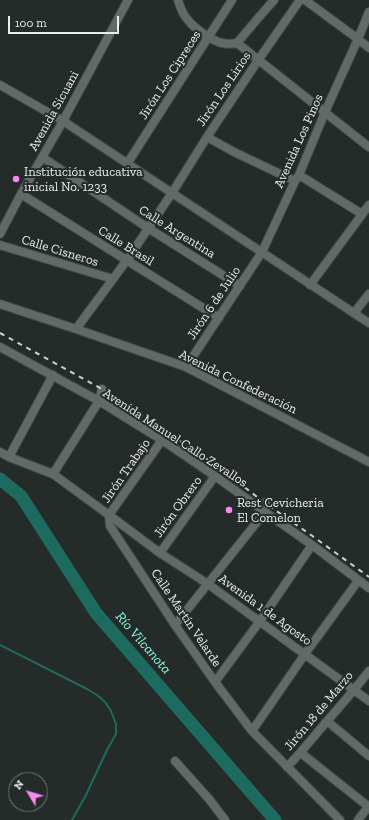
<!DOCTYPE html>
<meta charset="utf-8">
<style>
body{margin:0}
#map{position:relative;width:369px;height:820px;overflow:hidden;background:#242b29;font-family:"Zilla Slab",serif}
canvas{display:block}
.north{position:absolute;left:8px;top:772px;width:40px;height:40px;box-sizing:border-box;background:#242b29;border:1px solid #727877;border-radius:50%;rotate:308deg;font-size:11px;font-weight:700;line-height:16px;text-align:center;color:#e8eceb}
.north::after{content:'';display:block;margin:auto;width:14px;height:18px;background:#f589ef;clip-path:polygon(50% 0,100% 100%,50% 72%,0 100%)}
.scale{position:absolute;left:8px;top:16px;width:111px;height:18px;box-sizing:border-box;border:2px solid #e8eceb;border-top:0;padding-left:5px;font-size:12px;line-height:14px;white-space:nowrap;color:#e8eceb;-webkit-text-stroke:3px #242b29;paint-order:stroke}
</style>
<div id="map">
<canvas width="369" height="820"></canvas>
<div class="north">N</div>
<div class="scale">100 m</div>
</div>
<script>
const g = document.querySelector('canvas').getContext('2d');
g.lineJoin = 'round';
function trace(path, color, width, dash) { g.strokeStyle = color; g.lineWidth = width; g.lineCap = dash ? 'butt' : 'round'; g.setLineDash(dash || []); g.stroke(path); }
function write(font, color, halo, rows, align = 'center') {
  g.font = font + ' "Zilla Slab",serif'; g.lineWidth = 4; g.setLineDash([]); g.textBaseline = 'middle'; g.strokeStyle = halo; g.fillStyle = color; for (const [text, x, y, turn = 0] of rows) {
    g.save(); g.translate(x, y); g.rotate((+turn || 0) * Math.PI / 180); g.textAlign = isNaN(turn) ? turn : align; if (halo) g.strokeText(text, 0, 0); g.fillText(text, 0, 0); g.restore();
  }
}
const stream = new Path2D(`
 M0 645 87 689 97 695 105 702 111 711 116 724V734L107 750 86 795 72 820`);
const river = new Path2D(`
 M0 479 21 496 96 613 275 820`);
const minor = new Path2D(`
 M178 0C180 7 183 15 188 20 194 28 212 41 222 43 227 44 232 44 237 43L369 147
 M305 0 358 39 369 48
 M237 43 259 17 274 0
 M0 85 63 121 369 323
 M207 137 234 152 295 181
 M42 157 148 228 240 286
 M127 164 232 0
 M299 175 362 214
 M21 194 219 318
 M0 234 21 194 63 121 128 0
 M0 245 113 279
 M310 285 369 205
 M0 304 76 329 186 367 369 462
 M354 313 369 294
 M76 329 127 260 172 193 207 137 259 59 300 0
 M0 347 99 401 162 440 215 476 265 512 312 545 369 588
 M186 367 262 252 295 181 299 175 325 112 358 39 369 12
 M0 452 9 457 53 474 109 515 160 553 208 584 369 701
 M9 457 53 375
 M53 474 99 401 102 389
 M109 515 110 526 175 625 215 682 252 731 340 820
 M109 515 162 440
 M160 553 215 476
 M175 625 265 512V503L266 502
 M215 682 260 621 312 545
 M327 721 369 756
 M252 731 305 654 358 581
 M301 753 369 807
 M175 761 209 799 225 820
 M287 767C302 752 314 736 328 720 342 704 356 688 369 671
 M358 820 369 806`);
const rail = new Path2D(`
 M0 333 102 389 213 463 265 503 311 535 369 577`);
const markers = [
 [16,179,4,"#f589ef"],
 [229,510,4,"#f589ef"]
];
const streetNames = [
 ["Jirón Los Cipreces",170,75,-57],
 ["Jirón Los Lirios",224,89,-56],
 ["Avenida Sicuani",54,111,-61],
 ["Avenida Los Pinos",299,141,-66],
 ["Calle Argentina",177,232,32],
 ["Calle Brasil",126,246,32],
 ["Calle Cisneros",60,251,17],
 ["Jirón 6 de Julio",214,303,-56],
 ["Avenida Confederación",238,382,26],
 ["Avenida Manuel Callo Zevallos",175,438,33],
 ["Jirón Trabajo",126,471,-55],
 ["Jirón Obrero",178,507,-54],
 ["Avenida 1 de Agosto",265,610,36],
 ["Calle Martín Velarde",186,618,56],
 ["Jirón 18 de Marzo",319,711,-50]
];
const poiNames = [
 ["Institución educativa",24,172],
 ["inicial No. 1233",24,187],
 ["Rest Cevicheria",237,503],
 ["El Comelon",237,518]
];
const waterNames = [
 ["Río Vilcanota",143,643,49]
];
trace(stream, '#1c6b5e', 2);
trace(river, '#1c6b5e', 13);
trace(minor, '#424746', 10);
trace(minor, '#626a68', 8);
trace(rail, '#ccd1d0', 2, [5, 5]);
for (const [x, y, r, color] of markers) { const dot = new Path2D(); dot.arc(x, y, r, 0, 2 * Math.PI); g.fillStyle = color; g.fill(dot); trace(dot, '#242b29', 1.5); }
write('13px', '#e8eceb', '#242b29', streetNames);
write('13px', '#e8eceb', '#242b29', poiNames, 'left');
write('italic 14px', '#8bf9e3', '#242b29', waterNames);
</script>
